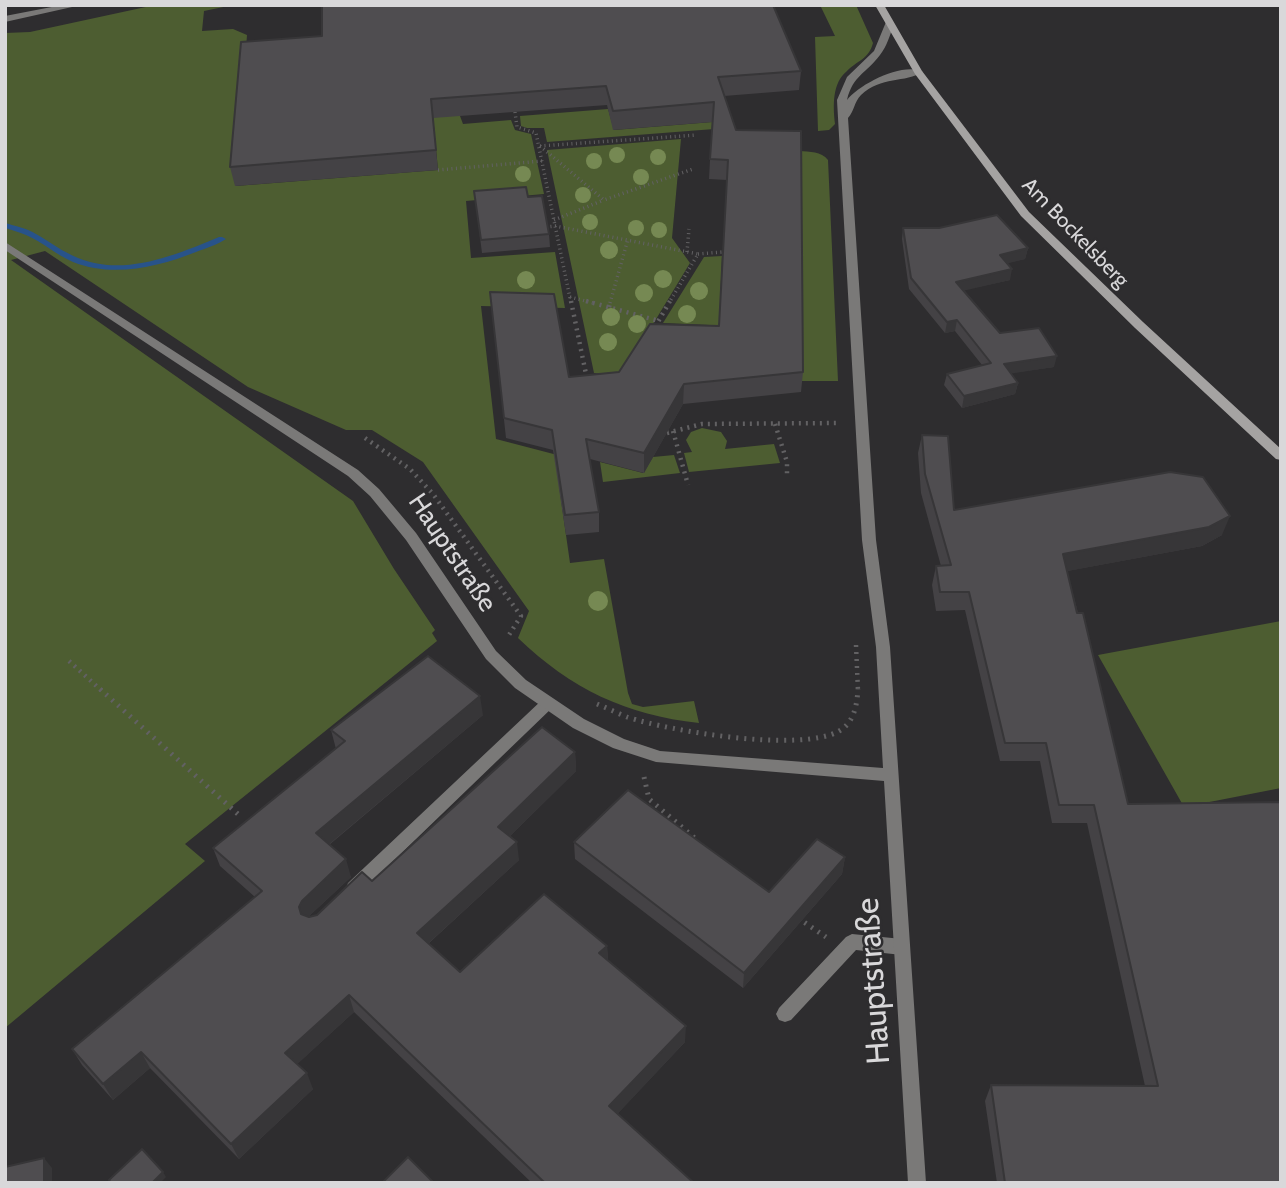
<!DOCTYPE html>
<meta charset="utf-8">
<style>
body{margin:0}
#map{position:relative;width:1286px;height:1188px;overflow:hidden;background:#2e2d2f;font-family:Cabin,sans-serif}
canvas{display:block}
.frame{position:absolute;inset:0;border:7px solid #d9d8da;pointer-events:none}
</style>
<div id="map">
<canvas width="1286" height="1188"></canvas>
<div class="frame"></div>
</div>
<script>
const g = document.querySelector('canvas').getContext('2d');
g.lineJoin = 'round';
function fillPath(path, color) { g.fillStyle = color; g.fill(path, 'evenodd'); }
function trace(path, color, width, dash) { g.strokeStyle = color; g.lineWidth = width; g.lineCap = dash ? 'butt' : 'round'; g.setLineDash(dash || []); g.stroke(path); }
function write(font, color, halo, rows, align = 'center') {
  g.font = font + ' Cabin,sans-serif'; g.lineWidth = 5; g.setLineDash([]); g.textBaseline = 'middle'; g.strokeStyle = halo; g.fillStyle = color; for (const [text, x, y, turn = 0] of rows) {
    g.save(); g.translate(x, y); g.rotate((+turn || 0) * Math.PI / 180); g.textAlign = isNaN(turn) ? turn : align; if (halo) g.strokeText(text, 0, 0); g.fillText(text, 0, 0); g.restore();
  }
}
const green = new Path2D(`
 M155 5H233L204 11 202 31 233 29 247 35 236 186 438 170 428 61 454 59 460 116 463 124 511 120 515 130 531 134 544 194 466 201 471 258 555 252 565 308 481 306 496 439 588 463 559 486 570 563 604 559 628 693 632 704 643 707 694 701 699 723C626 715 571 689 518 638L529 611 423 462 372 430H346L248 387 45 251 11 260 353 501 394 569 435 630 432 633 437 641 185 844 205 861 5 1028V33L30 32Z
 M820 5H856L873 43C869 59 858 60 847 71 832 83 833 106 835 124L829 130 818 131 815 37 835 36Z
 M608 109 614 130 725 121 727 128 547 142 544 128H527L521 126 520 116Z
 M681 139 672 238 690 263 621 377 594 373 547 150Z
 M799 151C810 152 821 151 828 160L838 381H800V329L663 323 704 257 722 256 720 303Z
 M702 428 721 432 727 441 725 449 774 444 780 463 689 472 684 453 692 452 686 440 691 432Z
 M674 455 680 473 603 482 600 462 643 473 653 457Z
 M1281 621V788L1184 807 1098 655Z`);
const stream = new Path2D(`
 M5 223C15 226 27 228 36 234 50 242 63 252 78 258 124 277 176 255 219 237H222L226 239C217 245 206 248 196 252 158 267 113 278 73 262 56 255 43 242 26 235 19 232 12 230 5 228Z`);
const pathFar2 = new Path2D(`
 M515 112 517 127 536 133 571 303
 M540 146 604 200 693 169
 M540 146 697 135
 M438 170 542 161
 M554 220 604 200
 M546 227 555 226 698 254 669 303
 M687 252 689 229
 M698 254 722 252
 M570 297 593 303
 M610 303 628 239`);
const pathFar1 = new Path2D(`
 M571 301 587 379
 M586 301 659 321
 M609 307 611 301
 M655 327 670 301
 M775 424 787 462V474
 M673 431 688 485
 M667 433 702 424 840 423
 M365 438 410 469 433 494 521 616 507 638
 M856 645 858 691
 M69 661 102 691`);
const path = new Path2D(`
 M100 689 240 816
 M597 704C607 708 617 713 627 717 669 731 800 753 839 731 854 723 857 705 858 689
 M644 777 649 799 697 840
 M798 918 826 937`);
const lane = new Path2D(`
 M62 5H81L5 22V16Z
 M548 697 553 699 555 703 553 707 360 893 354 895 348 893 346 888 348 883 543 699Z
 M852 934 902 939 908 942 910 947 908 952 902 955 856 950 791 1020 785 1022 779 1020 776 1014 779 1008 846 937Z`);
const street = new Path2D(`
 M886 22 894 24C890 35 887 46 880 55 866 74 853 75 847 100 859 84 904 61 923 72 905 83 881 76 861 95 854 102 854 112 848 118L876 540 890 647 926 1183H908L884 781 656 762 613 748 573 728 515 688 486 659 406 540 370 496 348 476 5 250V242L358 470 379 489 416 533 496 651 526 680 584 719 624 739 660 751 883 768 876 647 862 540 837 100 847 77 874 51Z`);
const secondary = new Path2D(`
 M875 5H884L922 71 1029 212 1143 322 1281 449V460L1276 459 1135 328 1021 216 915 74Z`);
const trees = [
 [617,155,8],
 [658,157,8],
 [594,161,8],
 [523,174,8],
 [641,177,8],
 [583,195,8],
 [590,222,8],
 [636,228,8],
 [659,230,8],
 [609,250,9],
 [663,279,9],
 [526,280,9],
 [699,291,9],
 [644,293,9],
 [687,314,9],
 [611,317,9],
 [637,324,9],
 [608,342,9],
 [598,601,10]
];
const wall = new Path2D(`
 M241 42 801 71 799 90 724 96 803 372 801 392 683 404 644 473 590 459 599 512V532L566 535 553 450 506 438 490 292 569 377 619 372 719 326 727 180 709 179 712 122 613 130 607 105 433 118 438 170 235 186 230 167Z
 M474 191 528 197 549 234 550 247 482 253Z
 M903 228 1028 248 1025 259 1007 263 1010 280 964 290 1000 333 1054 367 1011 373 1018 383 1015 394 962 408 944 385 947 374 982 365 955 331 945 333 909 289 902 239Z
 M922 435 954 510 1222 535 1202 546 1067 571 1128 804 1281 1183H997L985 1101 991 1085 1145 1086 1087 823H1052L1040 761H1000L965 610 936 611 932 585 936 566H941L921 493 918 453Z
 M483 715 329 845 351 877 308 917 317 915 575 752 576 771 510 836 519 860 428 944 460 972 607 946 608 961 685 1042 617 1114 694 1183H532L354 1012 297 1064 313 1089 239 1159 150 1068 113 1100 82 1065 72 1049 255 897 220 866 213 848 336 749 331 730Z
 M574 842 769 892 845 857 842 874 743 988 575 859Z`);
const shadedWall = new Path2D(`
 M1028 248 1025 259 997 266 1000 255Z
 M1012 269 1010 280 954 293 956 282Z
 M957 320 955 331 945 333 947 322Z
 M1057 356 1054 367 1002 375 1004 364Z
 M1018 383 1015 394 962 408 964 396Z
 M684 384 683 404 644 473V453Z
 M1230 516 1222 535 1202 546 1057 573 1063 554Z
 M480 696 483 715 321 851 316 833Z
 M575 752 576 771 501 845 498 827Z
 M517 842 519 860 421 950 417 933Z
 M845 857 842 874 743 988 744 973Z
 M346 859 351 877 307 918 305 924 299 907 302 901Z
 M607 946 608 963 599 953Z
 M349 995 354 1012 292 1069 285 1053Z
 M686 1026 685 1042 610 1122 609 1106Z
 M141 1052 150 1068 113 1100 103 1084Z
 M307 1073 313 1089 239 1159 231 1144Z
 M44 1158 52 1168V1183H44Z
 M163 1172 166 1177 160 1183H152Z`);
const building = new Path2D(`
 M322 5H773L801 71 718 77 736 130 801 131 803 372 684 384 644 453 586 439 599 512 565 515 552 430 504 418 490 292 554 294 569 377 619 372 650 324 719 326 728 160 710 159 714 102 613 111 606 86 431 99 436 150 230 167 241 42 322 36Z
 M526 187 528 197 542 196 549 234 481 240 474 191Z
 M997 215 1028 248 1000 255 1012 269 956 282 1000 333 1039 328 1057 356 1004 364 1018 383 964 396 947 374 991 363 957 320 947 322 911 278 903 228H939Z
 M922 435 948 436 954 510 1170 472 1203 477 1230 516 1209 527 1063 554 1077 613H1083L1128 804 1281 802V1183H1005L991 1085 1158 1086 1094 805H1059L1046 743H1005L969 592H940L936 566 951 565 925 474Z
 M428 656 480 696 316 833 346 859 302 901 299 907 301 914 309 917 317 915 362 872 372 881 542 727 575 752 498 827 517 842 417 933 460 972 544 894 607 946 599 953 686 1026 609 1106 694 1183H545L349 995 285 1053 307 1073 231 1144 141 1052 103 1084 72 1049 262 891 213 848 345 741 331 730Z
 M628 790 769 892 817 839 845 857 744 973 574 842Z
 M142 1149 163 1172 152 1183H111L109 1180Z
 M408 1157 434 1183H382Z
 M44 1158V1183H5V1167Z`);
const farStreetnames = [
 ["Am Bockelsberg",1075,233,46]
];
const streetNames = [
 ["Hauptstraße",452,553,56]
];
const nearStreetnames = [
 ["Hauptstraße",874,981,-94]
];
fillPath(green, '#4d5d31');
fillPath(stream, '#28538a');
trace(pathFar2, '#626163', 3.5, [1, 3.5]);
trace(pathFar1, '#626163', 4.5, [2, 5]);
trace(path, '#626163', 5, [2, 6]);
fillPath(lane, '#7a7978');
fillPath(street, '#7a7978');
fillPath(secondary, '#a5a3a2');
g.fillStyle = '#768953';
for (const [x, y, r] of trees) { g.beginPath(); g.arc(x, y, r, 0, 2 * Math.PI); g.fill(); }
fillPath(wall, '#444245');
fillPath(shadedWall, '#373638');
fillPath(building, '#4f4d50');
trace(building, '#373638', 2);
write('21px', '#d9d8da', '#2e2d2f', farStreetnames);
write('26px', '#d9d8da', '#2e2d2f', streetNames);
write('32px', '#d9d8da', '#2e2d2f', nearStreetnames);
</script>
